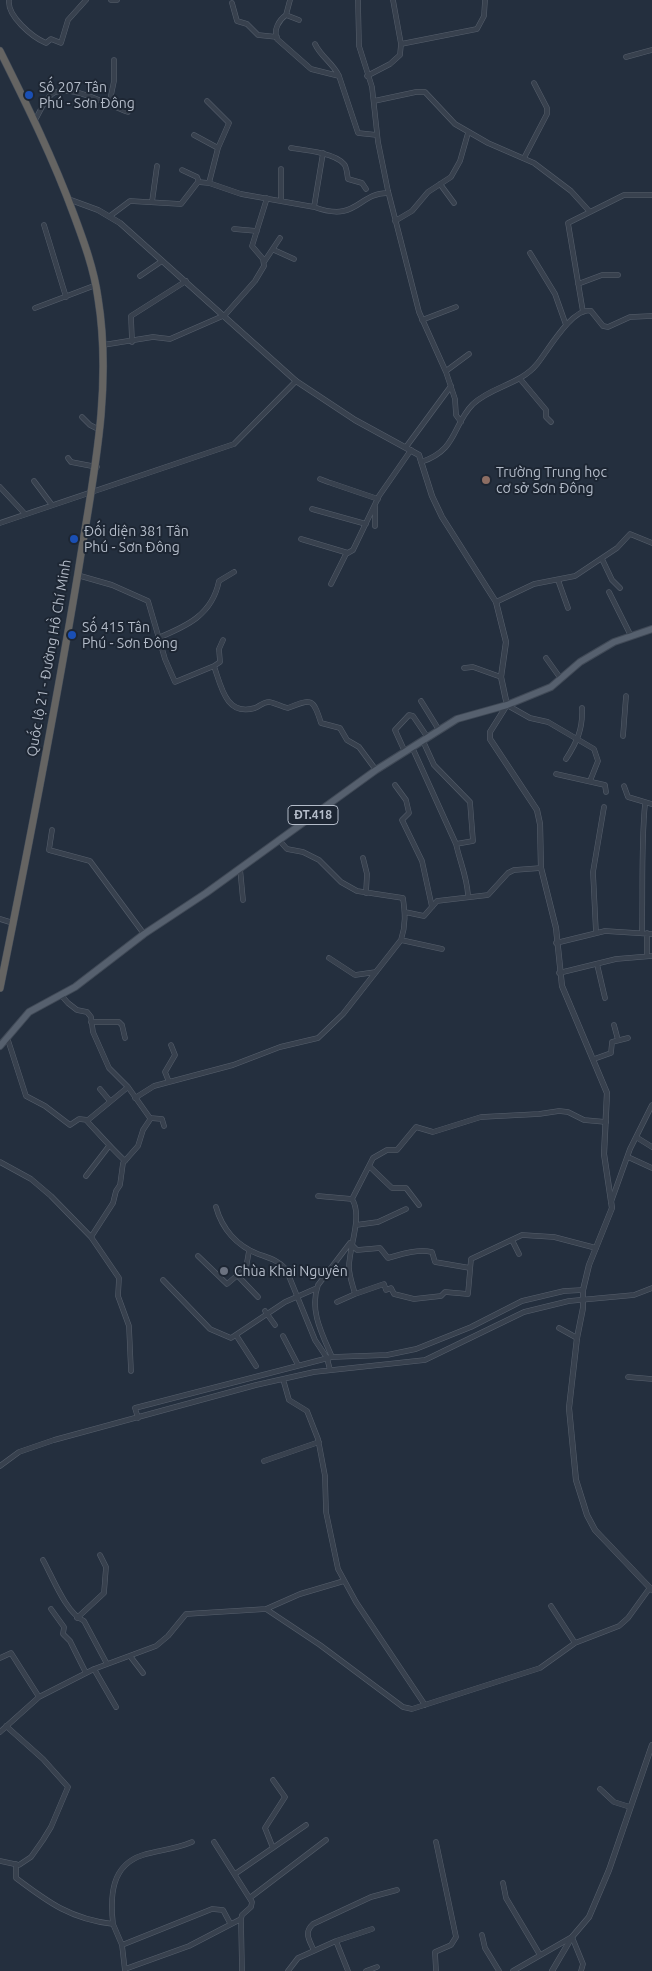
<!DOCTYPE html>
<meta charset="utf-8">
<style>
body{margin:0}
canvas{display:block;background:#242f3e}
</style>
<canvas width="652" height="1971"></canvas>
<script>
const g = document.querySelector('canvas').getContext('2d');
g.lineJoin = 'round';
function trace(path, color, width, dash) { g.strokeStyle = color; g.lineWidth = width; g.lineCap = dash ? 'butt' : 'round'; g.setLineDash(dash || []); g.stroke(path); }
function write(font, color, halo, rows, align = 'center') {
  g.font = font + ' Ubuntu,sans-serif'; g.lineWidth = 4; g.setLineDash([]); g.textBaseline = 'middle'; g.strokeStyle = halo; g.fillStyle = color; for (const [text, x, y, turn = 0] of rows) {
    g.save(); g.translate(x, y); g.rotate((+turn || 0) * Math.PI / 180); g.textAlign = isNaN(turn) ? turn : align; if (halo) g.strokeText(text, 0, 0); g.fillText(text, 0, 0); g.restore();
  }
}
const minor = new Path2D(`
 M9 0C7 16 32 37 46 43L51 39 61 43 68 20 86 0
 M111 0H117
 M358 0 359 46 372 87 378 142 388 191 419 312 446 372 455 399 456 415 461 422
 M232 3 237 21 247 24 258 35 277 37
 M286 15 290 0
 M299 20 286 15C279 20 273 30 277 39L311 69 339 76
 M315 44C321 57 333 63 339 76L358 133 377 135
 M401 44 477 29 484 16 485 0
 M626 57 652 50
 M367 76 390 64 400 55 401 44 393 0
 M374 101 416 92H425L455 124 488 143 534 163 571 191 590 212
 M109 105 114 81V60
 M35 120C40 112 44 100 52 94 68 82 110 106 128 112
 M194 135 218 148
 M291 148C305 150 335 153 344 164 347 167 347 175 348 179L362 183 366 189
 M323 153 314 207C358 223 357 193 388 193
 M524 158 547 114V108L534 83
 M182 170 197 177 199 182
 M209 183 241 194 314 207
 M440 184 454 203
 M281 200V169
 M152 202 157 166
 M110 216 130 201 181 204 198 182 209 183 218 148 229 123 207 101
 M395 221 412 211 428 192 451 177 460 161 468 133
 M44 225 66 297
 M234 229 257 231
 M274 250 294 259
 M530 253 555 294 566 325
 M264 262 280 238
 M140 276 162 261
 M578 284 602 275H618
 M35 308 96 285
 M583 312 568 223 624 195H652
 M422 320 456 307
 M132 342 131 316 186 281
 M103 345 153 337 170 339 225 315 255 281 264 266 263 259 252 246 267 198
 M446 371 469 354
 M521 380 546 410V417L551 422
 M82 417 90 425 100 430
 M406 447 451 386
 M68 458 71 462 97 467
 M421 462C458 450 452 425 473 404 492 386 520 385 537 364 547 352 573 306 591 311L603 326 608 327 630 317 652 316
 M320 479 328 482
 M34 481 52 505
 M331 483 378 499
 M0 487 25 514
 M312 509 366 524
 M0 523 234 444 296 381
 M375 526V507
 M301 539 348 553
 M602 559 612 580 620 588
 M77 575 112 585 148 601 165 659 175 682 214 666C221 686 226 717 255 708 260 706 263 702 269 702 276 703 282 707 288 708 311 699 313 697 321 723L340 728 347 740 359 747 376 770
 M558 580 568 608
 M331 584 346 554 353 550 379 496 411 450
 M609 592 631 636
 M496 602 534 584 575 576 617 548 630 534 652 543
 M158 638C187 626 212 615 219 581L234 572
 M546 658 561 679
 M214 666 220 662 219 649 223 640
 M464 668 473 667 501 677
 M421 701 439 730
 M507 705 530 718 548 722 594 749 598 761 590 781
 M623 736 626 696
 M412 747 456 844 473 841 470 802 434 765 423 741
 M405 752 395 730 409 715 413 716 428 738
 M566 759C577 742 583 729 582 708
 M556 774 605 785 606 792
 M395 785 406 800 409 813 402 820 422 861 432 907
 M624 786 628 797 652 804
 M52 830 49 850 90 861 144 934
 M456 844C460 862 467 877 468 895
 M363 858 367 874 366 893
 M240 868 243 900
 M405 912 424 916 437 901 488 895 508 873 514 870 541 868
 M0 919 13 923
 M642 932C643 889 641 846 645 804
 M596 933 593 872 604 807
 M647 933V956
 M401 940 442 949
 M556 943 605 931 652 934
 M329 958 355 975 376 972
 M597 964 605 998
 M559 973 616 959 652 956
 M61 995 68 1003 77 1010 87 1012 91 1017 93 1032 109 1068 128 1087 150 1118 162 1119 164 1126
 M91 1022H119L122 1025 125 1038
 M614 1025 618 1040
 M7 1037 26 1096 45 1106 70 1125 79 1119 88 1120 128 1087
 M594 1059 611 1053 612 1042 628 1038
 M169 1082 165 1072 175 1055 171 1045
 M100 1089 110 1101
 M135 1098 154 1086 233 1065 280 1047 318 1038 343 1014 401 940C406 925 405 913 403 898L357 891 341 882 319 860 303 852 287 849 279 840
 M86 1120C99 1134 111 1148 125 1161
 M636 1137 652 1147
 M628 1157 652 1168
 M0 1162 31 1179 51 1196 91 1237 119 1278 118 1296 129 1326 131 1371
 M369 1166 392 1188H406L419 1205
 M86 1176 109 1146
 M318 1196 352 1199
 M352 1199C363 1216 349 1247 349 1267 349 1276 353 1286 355 1294L384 1284 386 1290 391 1288 394 1294 414 1299 441 1296 445 1292 468 1294 471 1259 522 1235 554 1237 596 1248
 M352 1199 373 1158 387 1150H397L416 1127 433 1132 481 1117 539 1114 559 1111 568 1112 584 1120 606 1122
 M611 1202 630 1149 652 1105
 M216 1207C222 1229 237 1246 258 1254 269 1258 278 1260 286 1269L315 1340 327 1358 330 1370
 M356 1225 378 1222 406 1209
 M91 1237 113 1203 116 1191 120 1185 123 1163 138 1146 143 1130 151 1118
 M512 1240 519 1254
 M352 1245 357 1250 380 1248 388 1258C402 1254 417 1249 432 1252L435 1262 470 1268
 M198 1256 227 1284 246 1268 249 1251
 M238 1276 258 1297
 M163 1280 210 1329 231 1338 285 1302 317 1288
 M337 1302 355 1294
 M265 1311 275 1325
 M559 1328 577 1338
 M236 1335 256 1366
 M283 1336 298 1365
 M332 1357C322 1334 309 1310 318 1285L350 1243
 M628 1377 652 1379
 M283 1379 289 1400 307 1411 318 1439 325 1476 326 1512 338 1569 356 1602 425 1705
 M138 1418 135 1408 332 1357 387 1355 416 1349 471 1327 522 1301 564 1291 583 1290
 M264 1461 319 1442
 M0 1466 19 1452 54 1440 256 1385 314 1372 425 1360 524 1312 569 1301 634 1295 652 1288
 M43 1560C53 1578 66 1613 84 1621L107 1664
 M551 1606 575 1643
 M51 1609 64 1627 63 1634 70 1641 86 1673
 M266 1609 300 1594 344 1581
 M77 1618 104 1593 106 1567 100 1555
 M130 1656 143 1673
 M0 1658 11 1653 39 1697
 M94 1669 116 1707
 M0 1732 39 1697 94 1669 156 1646 168 1636 186 1614 266 1609 320 1645 403 1707 412 1709 540 1668 575 1643 619 1626 628 1618 649 1589
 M273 1780 285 1797 265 1828 273 1848
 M600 1789 614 1802 630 1807
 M214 1842 252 1902 251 1907 242 1915 241 1919 242 1971
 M436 1842 456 1937 451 1945 435 1952 436 1971
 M0 1861 19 1865 31 1857 43 1840 51 1827 68 1787 43 1759 6 1726
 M16 1864V1878C49 1903 71 1919 113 1924L122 1945 125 1971
 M235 1874 306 1825
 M503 1883 506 1898 540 1955
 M251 1897 326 1840
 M113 1924C110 1896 111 1865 143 1855 160 1850 176 1849 192 1842
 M482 1935 485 1948 499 1971
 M122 1945 212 1909 223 1910 230 1923
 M314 1951C310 1941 303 1933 313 1924L371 1897 397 1890
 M125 1969 189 1946 241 1919
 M288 1971 298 1958 336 1941
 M348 1971 336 1941 372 1929
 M366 1971 377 1967
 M513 1971 572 1937 583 1964 581 1971`);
const tertiary = new Path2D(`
 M68 199 98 210 120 223 296 381 355 420 419 455 432 496 442 517 496 602 506 642 501 677 507 705 490 732V739L537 810 540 824 541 868 556 928 562 986 607 1093 604 1154 612 1208 589 1265 583 1290V1308L577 1338 569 1408 576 1480 587 1515 595 1530 652 1590
 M552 1971 572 1937 589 1917 609 1870 652 1745`);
const primary = new Path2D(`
 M0 1046 29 1012 75 987 144 934 206 893 376 770 457 719 507 705 551 687 580 662 614 642 652 629`);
const trunk = new Path2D(`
 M0 51C27 105 53 158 74 215 84 242 94 269 98 298 113 391 92 482 78 573 55 711 28 850 0 988`);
const markers = [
 [29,95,5,"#1a4fb4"],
 [486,480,5,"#8d6e63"],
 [74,539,5,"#1a4fb4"],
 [72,635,5,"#1a4fb4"],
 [224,1271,5,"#6b7280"]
];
const shields = [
 [313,815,50]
];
const shieldNames = [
 ["ĐT.418",313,815]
];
const poiNames = [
 ["Số 207 Tân",39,87],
 ["Phú - Sơn Đông",39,103],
 ["Trường Trung học",496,472],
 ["cơ sở Sơn Đông",496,488],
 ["Đối diện 381 Tân",84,531],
 ["Phú - Sơn Đông",84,547],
 ["Số 415 Tân",82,627],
 ["Phú - Sơn Đông",82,643],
 ["Chùa Khai Nguyên",234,1271]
];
const streetNames = [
 ["Quốc lộ 21 - Đường Hồ Chí Minh",49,658,-80]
];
trace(minor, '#565f6c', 5.5);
trace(tertiary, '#565f6c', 6);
trace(primary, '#414a57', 8);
trace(trunk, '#434c59', 8);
trace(minor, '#38414e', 4.5);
trace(tertiary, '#38414e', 5);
trace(primary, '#56606e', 6);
trace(trunk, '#656462', 7);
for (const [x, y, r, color] of markers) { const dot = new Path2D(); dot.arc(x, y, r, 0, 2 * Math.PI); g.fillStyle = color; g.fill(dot); trace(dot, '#1d2633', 2); }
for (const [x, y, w] of shields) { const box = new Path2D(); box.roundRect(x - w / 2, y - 9.5, w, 19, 4); g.fillStyle = '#1d2633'; g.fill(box); trace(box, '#b4bcc9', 1); }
write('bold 12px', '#b4bcc9', null, shieldNames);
write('14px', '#b4bcc9', '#1d2633', poiNames, 'left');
write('14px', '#b4bcc9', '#1d2633', streetNames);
</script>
